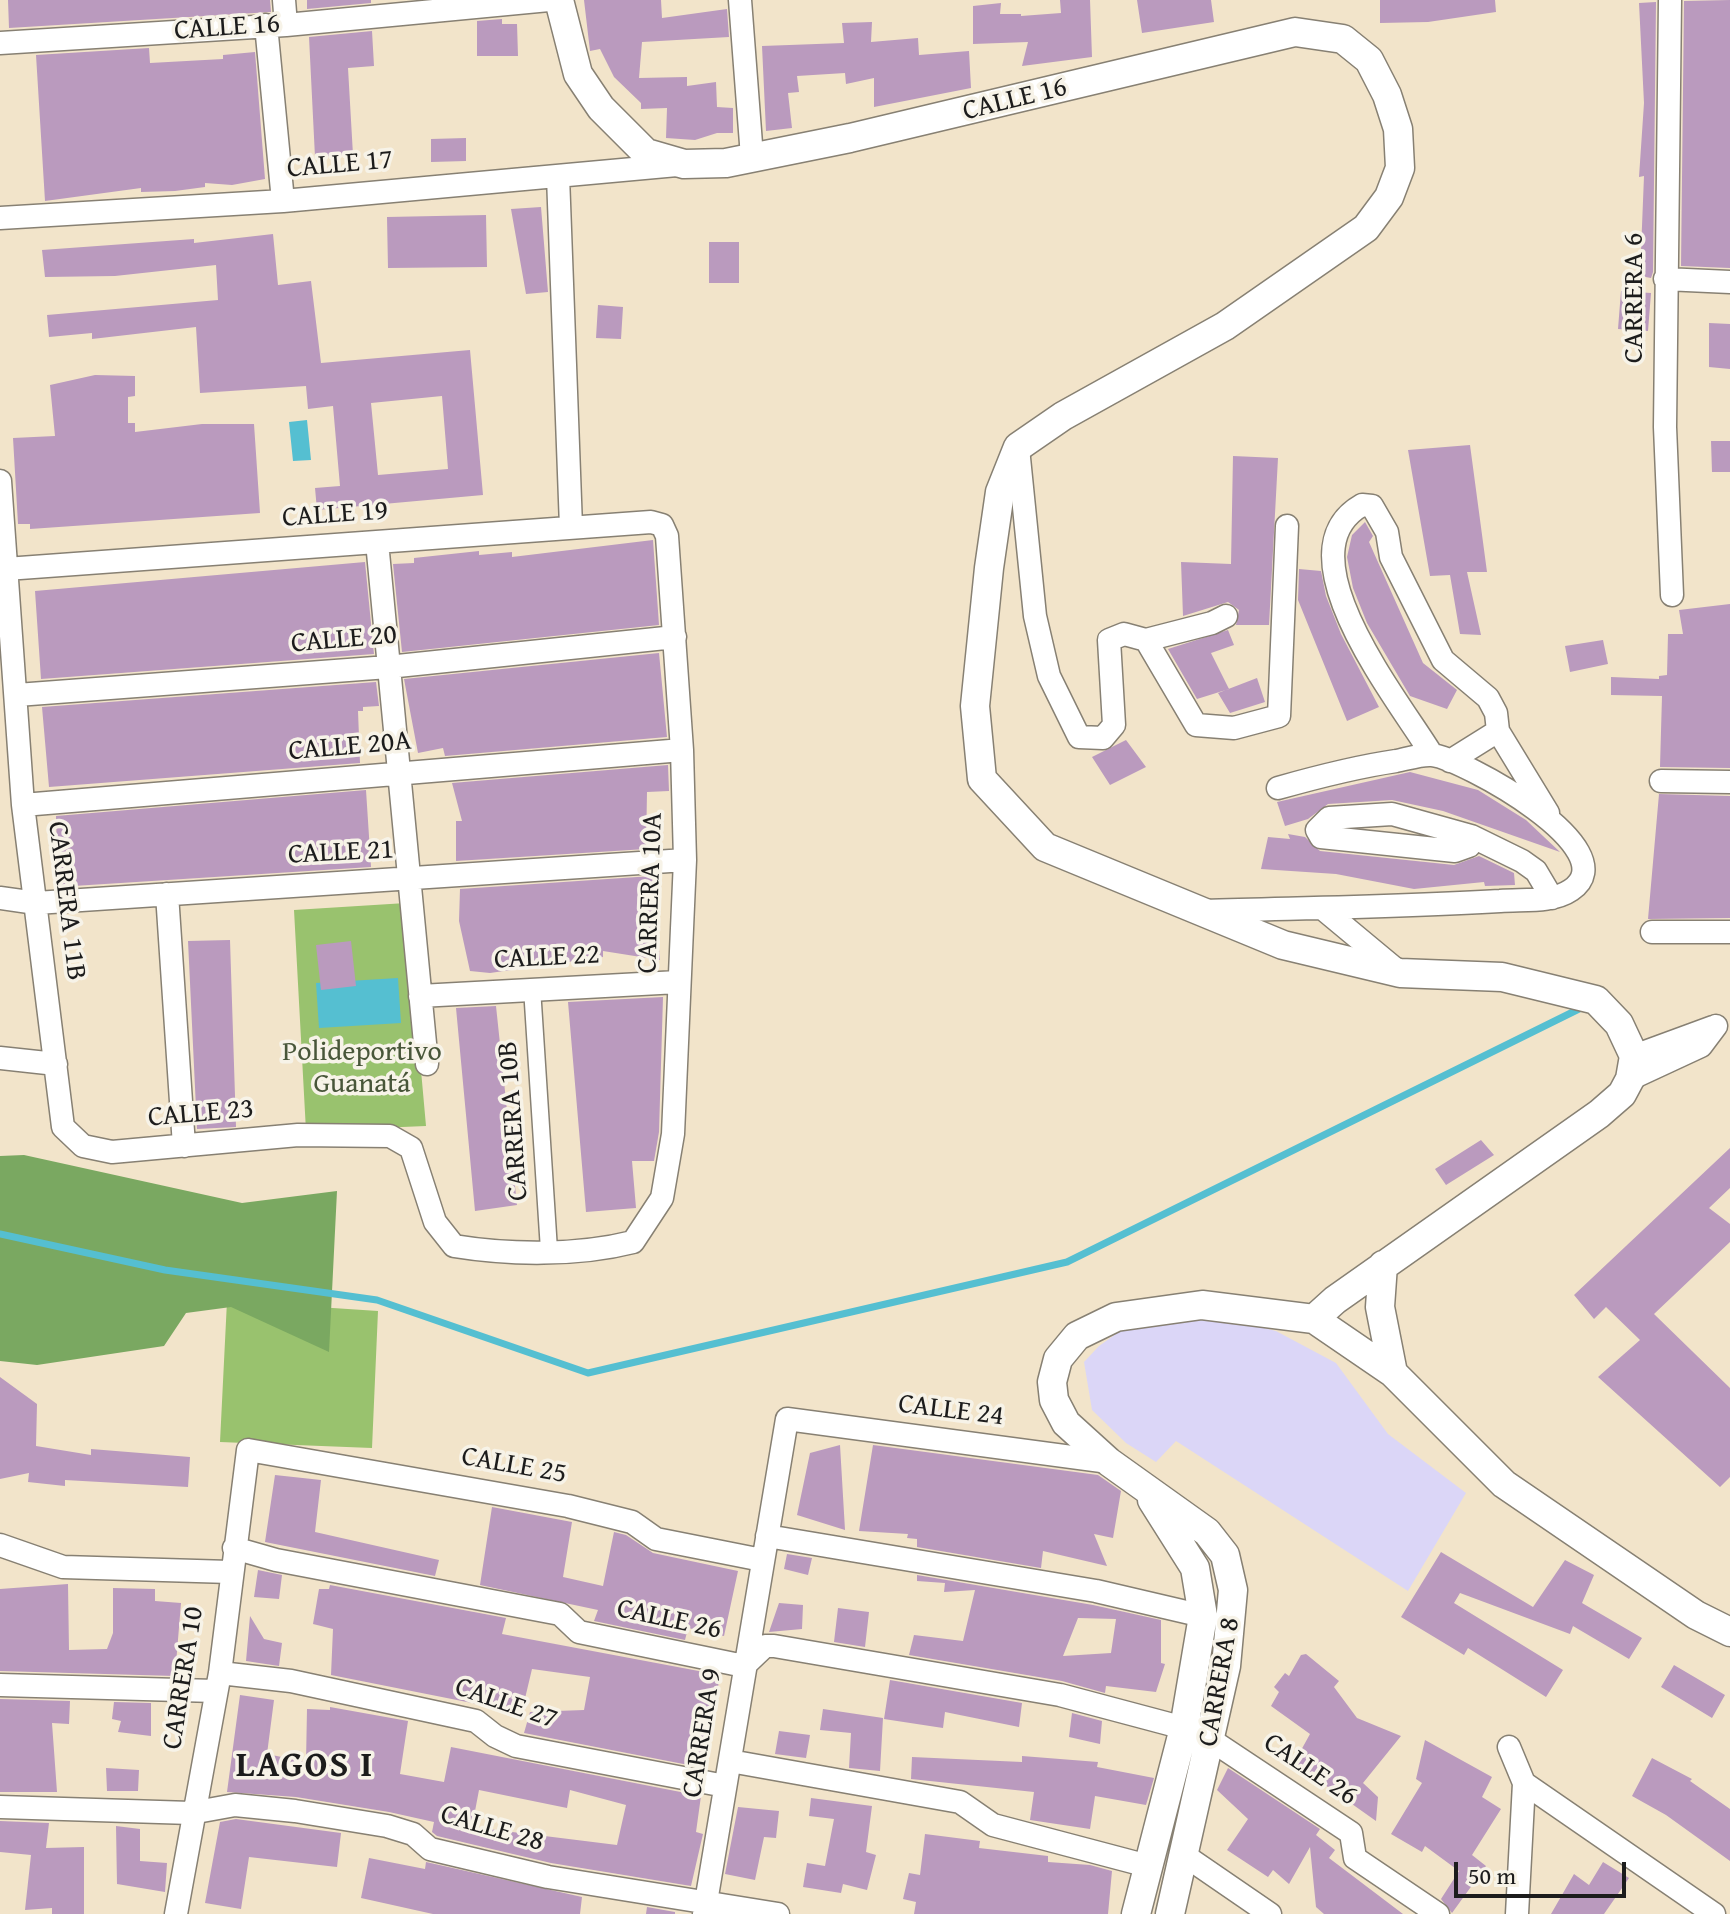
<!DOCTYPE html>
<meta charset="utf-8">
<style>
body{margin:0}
#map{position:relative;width:1730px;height:1914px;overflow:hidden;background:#f2e4ca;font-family:"Gentium Book Plus",serif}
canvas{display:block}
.scale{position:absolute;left:1454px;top:1862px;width:172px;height:36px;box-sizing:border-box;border:4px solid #1c1c1c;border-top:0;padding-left:10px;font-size:24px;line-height:28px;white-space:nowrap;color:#1c1c1c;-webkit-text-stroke:6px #f7f3e8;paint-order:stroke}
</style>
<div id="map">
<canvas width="1730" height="1914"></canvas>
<div class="scale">50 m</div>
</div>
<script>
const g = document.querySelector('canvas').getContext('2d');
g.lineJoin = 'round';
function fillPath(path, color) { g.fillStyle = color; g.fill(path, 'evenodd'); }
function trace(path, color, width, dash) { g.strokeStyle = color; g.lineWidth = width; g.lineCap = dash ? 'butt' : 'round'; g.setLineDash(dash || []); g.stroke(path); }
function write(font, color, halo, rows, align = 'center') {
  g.font = font + ' "Gentium Book Plus",serif'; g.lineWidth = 7; g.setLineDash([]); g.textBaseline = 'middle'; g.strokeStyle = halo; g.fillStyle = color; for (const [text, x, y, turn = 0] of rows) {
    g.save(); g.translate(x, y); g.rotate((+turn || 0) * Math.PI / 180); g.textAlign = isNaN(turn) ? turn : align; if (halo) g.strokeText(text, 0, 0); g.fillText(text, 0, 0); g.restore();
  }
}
const built = new Path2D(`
 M1199 1312 1276 1331 1336 1363 1388 1434 1466 1493 1408 1591 1176 1441 1156 1462 1126 1443 1092 1410 1084 1362 1099 1346 1123 1329Z`);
const green = new Path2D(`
 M406 903 426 1126 306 1131 294 910Z
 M227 1301 378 1311 372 1448 220 1442Z`);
const forest = new Path2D(`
 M24 1155 242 1203 337 1191 329 1352 231 1307 186 1313 164 1346 37 1365 0 1361V1156Z`);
const water = new Path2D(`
 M307 420 311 460 293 461 289 422Z
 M398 978 401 1023 319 1028 316 983Z`);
const stream = new Path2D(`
 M0 1234 165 1270 377 1300 588 1373 1067 1262 1583 1007`);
const building = new Path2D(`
 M8 0H270L271 12 9 28Z
 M307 0H371V3L307 9Z
 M584 0H661L662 18 727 9 729 37 642 42 639 78 687 77V86L716 82 717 107 733 108V133H717L695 140 666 138 667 108 641 109V103L614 77 600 49 590 51Z
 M1060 0H1090L1092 57 1022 66 1028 42 973 44V6L1001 3 1000 14H1021V16L1061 13Z
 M1137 0H1211L1214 22 1142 33Z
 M1380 0H1495L1496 12 1428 22 1380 23Z
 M1730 0V268L1681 266 1684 1Z
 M1656 2 1653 272 1651 278 1640 276 1644 176 1639 177 1644 103 1639 3Z
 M502 19V24H517L518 56H477V21Z
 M872 22 871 42 918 38 919 55 969 51 971 88 874 107V78L846 84 845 73 797 76 799 92 788 93 792 128 766 131 762 46 844 43 842 23Z
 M372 31 374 66 348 68 353 155 315 157 309 37Z
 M149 48 150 63 223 59V55L255 52 265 179 232 185 205 183V187L175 191 141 192V188L45 201 36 55Z
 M466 138V161L431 162V139Z
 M541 207 548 292 526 294 511 209Z
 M486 215 487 267 388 268 387 217Z
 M273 234 278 285 311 281 321 363 470 350 483 495 317 510 315 488 340 486 333 406 308 409 306 386 200 393 196 327 92 339V333L49 337 47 315 218 300 216 265 115 276 45 277 42 250 194 239V243ZM442 396 448 469 378 475 371 403Z
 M709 242H739V283H709Z
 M1621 291 1651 293 1648 331 1618 329Z
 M598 305 623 307 621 339 596 338Z
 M1709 323 1730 324V369L1709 367Z
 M95 375 135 376V396L128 397V423H135V432L202 424H254L260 513 30 529V524H18L13 438 55 436 50 385Z
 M1711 441H1730V472H1712Z
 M1470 445 1487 572H1467L1481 635 1460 634 1450 575 1430 576 1408 450Z
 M1233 456 1278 458 1269 625H1236L1239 610 1228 602 1183 616 1181 562 1231 564Z
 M1365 522 1373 536 1369 542 1423 663 1457 690 1447 709 1410 696 1367 623 1353 588 1347 557 1352 535Z
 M653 540 659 625 402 652 393 564 414 563V558L479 551V555L512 552V557Z
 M365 562 374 654 41 679 35 591Z
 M1299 569 1321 571 1326 596 1341 634 1379 707 1347 721 1298 600Z
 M1730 604V768L1660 767 1662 696 1611 695V677L1659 679V676L1667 675 1668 634H1683L1679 610Z
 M1228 630 1234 645 1211 653 1229 689 1197 699 1168 649Z
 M1603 640 1608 664 1570 672 1565 646Z
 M659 653 667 737 445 756 443 748 418 753 404 679Z
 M1257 678 1265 702 1230 713 1218 693Z
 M376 682 379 706 363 707V711H358L360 763 49 787 42 707Z
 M1126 740 1146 767 1110 785 1092 757Z
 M668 765 669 791 647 792 646 849 456 861V821H462L452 783Z
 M1410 772 1478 790 1526 820 1560 852 1443 811 1392 800 1328 804 1308 819 1285 826 1277 802Z
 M366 790 371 867 58 887 56 816Z
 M1659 794 1730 796V918L1648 919Z
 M1288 834 1305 837 1320 851 1454 865 1479 856 1514 873 1515 885 1485 886 1484 882 1414 889 1336 874 1261 869 1268 837 1290 839Z
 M652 876 660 960 603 951V957L490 973 470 971 459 921 460 889Z
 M230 940 236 1127 197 1129 188 941Z
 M351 941 356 986 321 990 316 945Z
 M663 997 659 1132 654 1161H632L636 1208 586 1212 568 1002Z
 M496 1006 517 1205 475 1211 456 1008Z
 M1481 1140 1494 1155 1446 1185 1435 1169Z
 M1730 1148V1188L1709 1208 1730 1224V1242L1654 1314 1730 1388V1477L1720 1487 1598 1377 1640 1340 1606 1307 1594 1319 1574 1295Z
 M0 1377 37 1404 36 1446 91 1455V1449L190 1457 188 1487 65 1480V1486L28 1482 29 1473 0 1479Z
 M840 1445 845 1530 797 1515 810 1453Z
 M873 1445 1098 1475 1121 1491 1113 1538 1094 1534 1107 1566 1043 1551 1041 1568 917 1547V1539L907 1538 908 1534 859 1531Z
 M275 1475 321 1480 315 1532 439 1560 435 1576 265 1542Z
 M492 1507 572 1522 563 1577 603 1586 614 1532 626 1535 653 1553 738 1571 724 1636 688 1628 685 1640 594 1621 598 1610 480 1585Z
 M1441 1552 1533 1607 1565 1560 1594 1575 1582 1603 1642 1638 1629 1659 1573 1626 1570 1634 1460 1593 1454 1603 1563 1670 1546 1697 1468 1648 1464 1655 1401 1617Z
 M787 1554 812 1558 808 1575 784 1569Z
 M258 1570 282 1575 279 1599 254 1597Z
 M917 1575 1093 1605 1161 1620V1663L1165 1664 1156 1692 1106 1686 1105 1693 1062 1681 909 1655 914 1635 963 1641 975 1590 944 1592 945 1583 917 1581ZM1078 1618 1116 1619 1111 1653 1063 1656Z
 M68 1584 69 1650 107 1649 113 1633V1588L155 1589V1601L181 1603 175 1676 0 1671V1589Z
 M330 1585 506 1618 502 1634 720 1675 704 1768 524 1733 530 1712 584 1710 590 1677 532 1669 522 1711 478 1699 477 1704 331 1675 333 1629 313 1624 319 1589H329Z
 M779 1603 803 1605 802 1629 769 1632Z
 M838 1608 869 1612 865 1647 834 1642Z
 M250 1616 264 1639 282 1643 279 1666 246 1661Z
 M1306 1654 1339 1681 1334 1687 1357 1718 1401 1736 1363 1783 1378 1797 1376 1821 1294 1763 1310 1734 1271 1706 1279 1692 1274 1687 1285 1673 1289 1676 1301 1655Z
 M1674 1665 1725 1695 1712 1718 1661 1687Z
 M890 1680 1022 1703 1019 1727 945 1712 943 1728 884 1719Z
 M240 1695 274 1700 267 1754 306 1762 307 1709 330 1710V1707L408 1721 400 1774 444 1782 451 1747 701 1796 696 1832 703 1834 691 1886 551 1863 437 1836 432 1832 434 1822 389 1812 296 1797 227 1792ZM479 1790 567 1808 570 1790 626 1805 617 1845 472 1827Z
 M0 1699 70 1701 69 1724 52 1723 57 1792H0Z
 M114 1702 151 1703V1736L118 1732 121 1721 112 1719Z
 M823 1709 883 1718 880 1771 849 1768 851 1733 820 1730Z
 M1072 1713 1102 1721 1100 1744 1069 1737Z
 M779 1731 810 1735 806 1758 775 1754Z
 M1425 1740 1492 1777 1482 1797 1501 1809 1472 1855 1486 1866 1452 1913 1441 1899 1459 1871 1425 1846 1422 1852 1391 1834 1422 1783 1416 1779Z
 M1022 1756 1098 1762 1097 1767 1154 1778 1146 1805 1095 1796 1090 1829 1030 1820 1034 1792 911 1779 912 1757 1022 1762Z
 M1652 1758 1692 1779 1690 1781 1730 1809V1861L1666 1815 1632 1796Z
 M106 1768 139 1770 138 1791H107Z
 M1228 1768 1320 1829 1316 1835 1335 1850 1329 1858 1403 1914H1324L1316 1907 1310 1847 1289 1884 1273 1870 1268 1877 1227 1850 1248 1819 1217 1790Z
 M811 1798 872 1806 866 1852 876 1855 867 1890 843 1884 841 1893 803 1887 807 1863 825 1866 834 1819 809 1816Z
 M738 1807 779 1811 776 1838 764 1837 755 1880 725 1874Z
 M236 1819 341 1833 337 1867 249 1857 241 1909 205 1903 220 1822Z
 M0 1821 49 1823 46 1848 84 1847V1914H52V1908L25 1910 31 1855 0 1852Z
 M116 1826 140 1829V1861L167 1863 165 1892 117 1884Z
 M925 1834 980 1841 979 1848 1048 1856V1862L1090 1865 1112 1871 1108 1914H914L916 1902 903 1899 909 1873 920 1875Z
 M369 1858 425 1869 426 1862 582 1897 580 1914H433L361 1898Z
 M1603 1862 1629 1878 1604 1914H1551L1574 1874 1589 1885Z
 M647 1907 675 1912V1914H646Z`);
const pedestrian = new Path2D(`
 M532 988 549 1250`);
const minor = new Path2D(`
 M284 0 286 25
 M740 0 752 157
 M1670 0 1665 427 1672 595
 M266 25 283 201
 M0 43 286 25 549 0
 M558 176 571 527
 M0 218 283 201 677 165
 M1665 279 1730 282
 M1018 448 1035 616 1049 676 1079 737 1103 738 1114 725 1109 640 1124 634 1146 640 1196 725 1234 728 1279 716 1287 526
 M0 481 23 805 63 1127 83 1146 112 1152 298 1135 390 1136 411 1148 435 1222 454 1246C509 1255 578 1256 633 1242L662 1198 673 1134 685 860 682 750 667 536 662 525 651 522 6 569 0 568
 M377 542 427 1064
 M1146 640 1212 623 1226 616
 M17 695 388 667 675 637
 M1432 755C1401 703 1278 553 1362 505L1372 506 1387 532 1391 557 1443 660 1488 698 1496 713 1498 731 1548 813
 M1450 761 1498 731
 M1661 781 1730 782
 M23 805 682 750
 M1471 836 1469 846 1455 851 1321 837 1317 830 1329 818 1392 814 1471 836 1522 861 1536 871 1552 898
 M167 894 184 1146
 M0 898 36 903 685 860
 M1322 908 1399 972
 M1204 911C1303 908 1402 907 1500 901 1523 899 1552 903 1571 890 1630 850 1462 758 1432 755 1421 754 1407 759 1396 761 1355 767 1317 777 1278 788
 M1652 932H1730
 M420 996 678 982
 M1634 1056 1713 1027
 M0 1058 56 1064
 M1630 1079 1701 1046 1716 1026
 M767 1536 1096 1591 1203 1616
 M0 1545 63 1567 230 1572
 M234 1548 276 1560 560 1614 579 1632 744 1666 765 1646H774L1060 1695 1184 1728
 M220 1673 291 1681 476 1721 495 1736 516 1746 725 1786
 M0 1685 215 1691
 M1211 1740 1351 1833 1355 1858 1438 1914
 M1509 1747 1524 1783 1517 1914
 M730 1761 960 1802 993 1825 1148 1866
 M1524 1783 1714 1914
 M0 1807 191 1813 235 1805 295 1811 387 1826 413 1834 430 1849 548 1877 778 1914
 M1184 1855 1270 1914
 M176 1914 220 1673 248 1450 568 1506 632 1522 656 1539 762 1560
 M704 1914 787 1419 1109 1462`);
const tertiary = new Path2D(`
 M559 0 578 74 601 108 646 153 684 164 726 163 850 138 1295 32 1343 39 1369 60 1387 95 1398 129 1400 168 1389 197 1366 228 1225 326 1063 416 1018 447 1000 492 989 568 975 706 982 779 1045 847 1283 945 1400 973 1502 977 1596 1000 1619 1024 1634 1056 1630 1079 1622 1094 1599 1114 1335 1300 1314 1319
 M1383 1265 1380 1307 1393 1373 1504 1484 1696 1615 1730 1632
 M1136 1914 1184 1728 1203 1616 1195 1568 1152 1500
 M1170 1914 1226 1666 1233 1590 1225 1555 1207 1532 1109 1462 1066 1423 1054 1400 1052 1382 1058 1359 1077 1336 1116 1317 1202 1305 1314 1319 1393 1373`);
const streetNames = [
 ["CALLE 16",227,28,-4],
 ["CALLE 16",1015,100,-14],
 ["CALLE 17",340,165,-5],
 ["CARRERA 6",1635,298,-90],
 ["CALLE 19",335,515,-4],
 ["CALLE 20",344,640,-5],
 ["CALLE 20A",350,747,-5],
 ["CALLE 21",341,853,-3],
 ["CARRERA 10A",651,893,-88],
 ["CARRERA 11B",66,901,83],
 ["CALLE 22",547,958,-3],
 ["CALLE 23",201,1114,-5],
 ["CARRERA 10B",514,1121,-94],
 ["CALLE 24",951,1411,7],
 ["CALLE 25",514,1466,10],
 ["CALLE 26",669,1620,12],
 ["CARRERA 10",184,1678,-81],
 ["CARRERA 8",1220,1682,-80],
 ["CALLE 27",506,1704,19],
 ["CARRERA 9",703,1733,-81],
 ["CALLE 26",1310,1770,34],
 ["CALLE 28",492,1829,16]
];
const parkNames = [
 ["Polideportivo",362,1053],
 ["Guanatá",362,1085]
];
const districtNames = [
 ["LAGOS I",305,1767]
];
fillPath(built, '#dbd6f7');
fillPath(green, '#99c26e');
fillPath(forest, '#7aa861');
fillPath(water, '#55bfd1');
trace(stream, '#55bfd1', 7);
fillPath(building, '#ba9abe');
trace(pedestrian, '#878073', 19);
trace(minor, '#878073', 25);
trace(tertiary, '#878073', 31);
trace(pedestrian, '#fff', 16);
trace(minor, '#fff', 22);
trace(tertiary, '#fff', 28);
write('28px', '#1c1c1c', '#f7f3e8', streetNames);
write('28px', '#485639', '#f7f3e8', parkNames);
g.letterSpacing = '2px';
write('bold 36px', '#1c1c1c', '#f7f3e8', districtNames);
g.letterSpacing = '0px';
</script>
